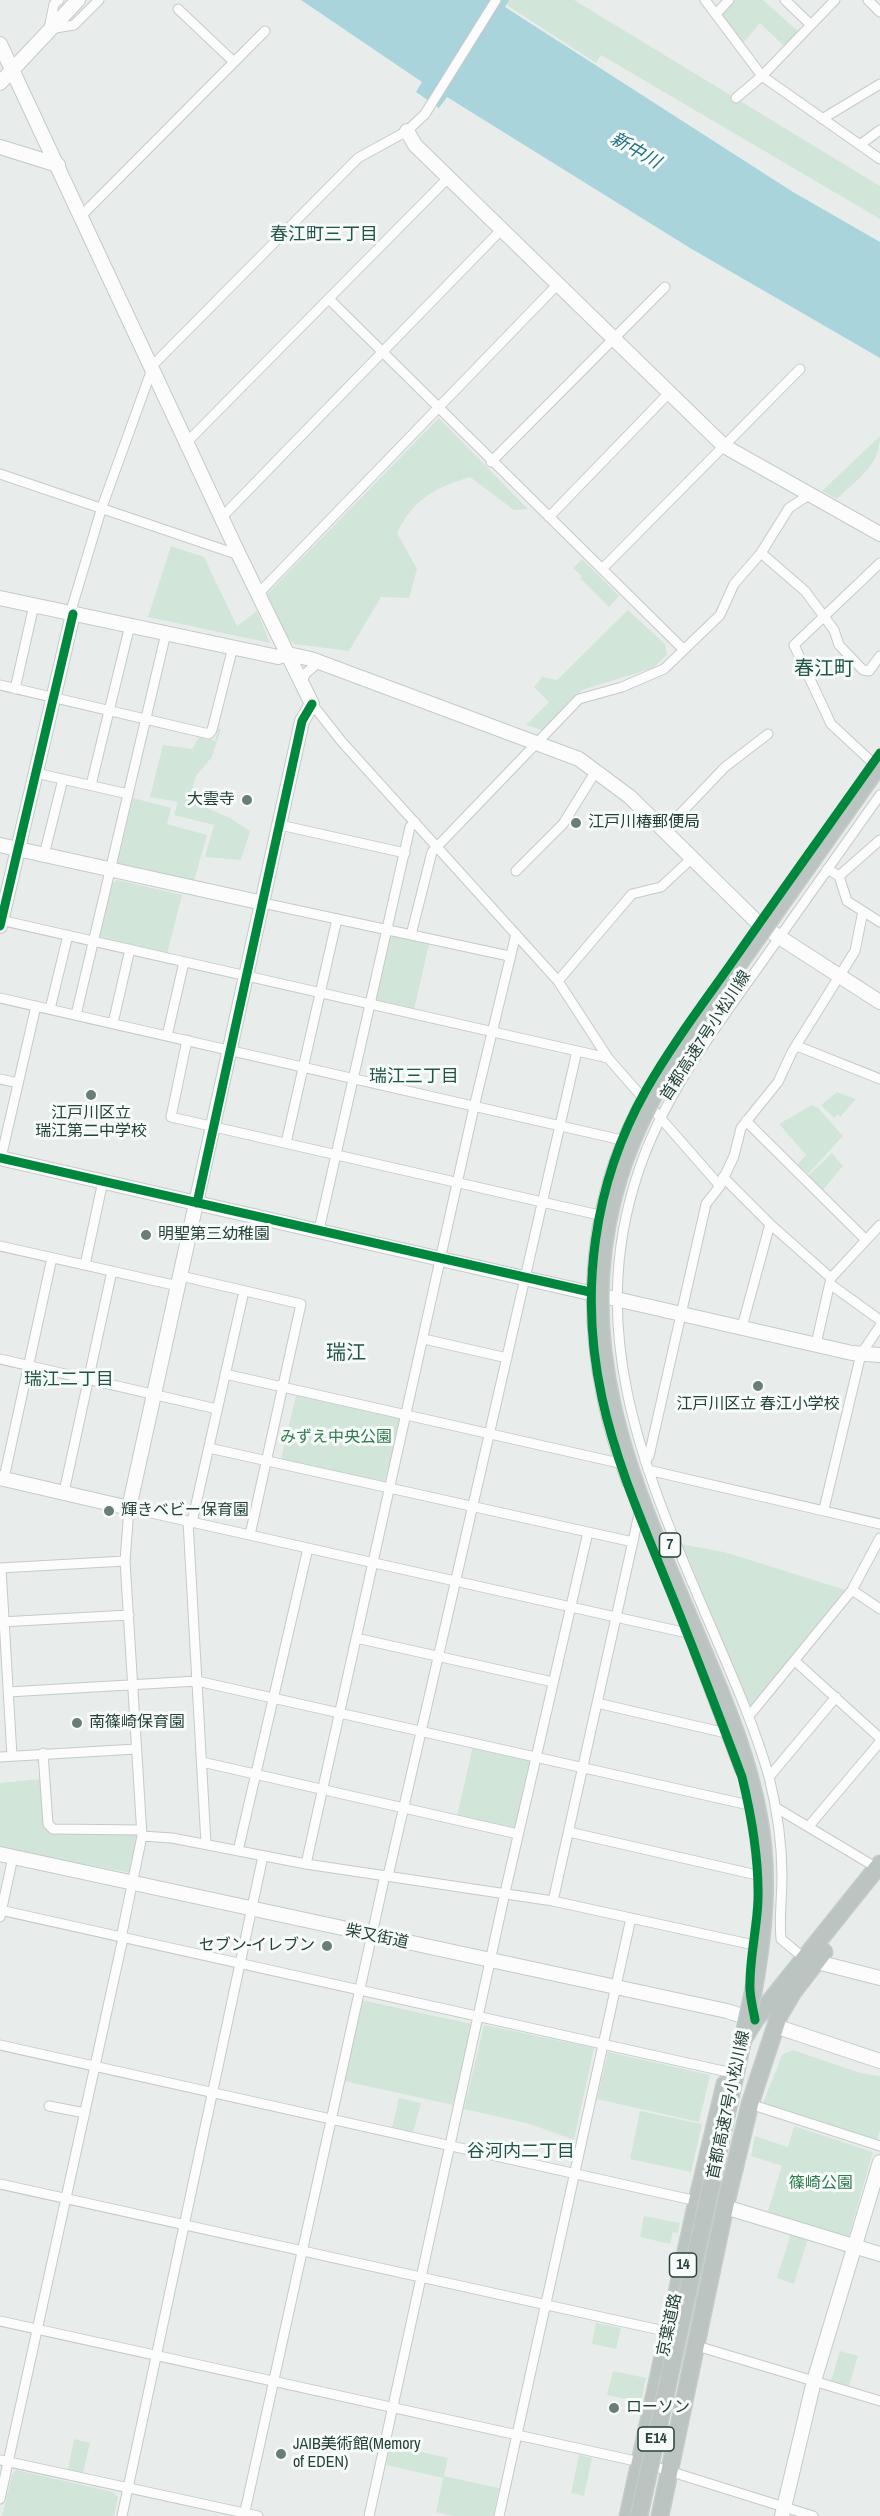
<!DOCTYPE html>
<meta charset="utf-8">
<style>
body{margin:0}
canvas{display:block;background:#e8edeb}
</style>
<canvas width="880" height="2516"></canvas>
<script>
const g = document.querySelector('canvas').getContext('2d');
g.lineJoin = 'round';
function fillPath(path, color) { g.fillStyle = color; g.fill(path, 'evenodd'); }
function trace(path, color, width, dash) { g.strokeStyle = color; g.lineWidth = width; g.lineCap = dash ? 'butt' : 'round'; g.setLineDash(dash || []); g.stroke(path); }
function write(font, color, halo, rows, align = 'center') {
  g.font = font + ' "Archivo Narrow","Noto Sans JP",sans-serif'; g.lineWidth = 6; g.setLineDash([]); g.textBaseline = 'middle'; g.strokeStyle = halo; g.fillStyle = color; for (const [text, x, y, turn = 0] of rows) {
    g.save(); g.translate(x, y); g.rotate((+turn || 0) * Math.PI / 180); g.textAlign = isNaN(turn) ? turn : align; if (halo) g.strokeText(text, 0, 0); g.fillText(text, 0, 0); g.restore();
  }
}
const green = new Path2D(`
 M499 0H574L880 186V219L601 55 596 63Z
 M733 0H763L800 33 786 48 760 23 743 43 720 14Z
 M439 418 528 509 514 510 470 477C435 488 414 498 397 533L417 569 409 598 381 597 349 651 294 644 283 632 267 594Z
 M880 436C880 466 857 479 837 499L822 491Z
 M171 546 204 557 237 626 257 611 270 643 148 617Z
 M582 559 619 596 609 607 580 578 582 576 573 568Z
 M628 610 665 644 667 655 653 668 582 690 544 731 526 725 549 702 534 687 542 677 557 680Z
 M218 729H221L212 757 196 776 193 786 197 801 202 806 230 818 250 831 241 860 205 857 214 825 174 815 178 802 150 797 163 745 192 749 199 737 215 741Z
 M133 798 171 808 167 824 207 835 194 881 117 863Z
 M117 880 182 895 167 954 100 939 98 936 112 884Z
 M393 936 429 944 414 1010 378 1002 375 997 389 940Z
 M837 1092 856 1099 840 1117 838 1114 834 1118 821 1105Z
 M812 1105 818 1108 843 1136 808 1174 798 1164 806 1155 779 1124Z
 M832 1153 843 1166 823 1190 808 1176Z
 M297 1392 401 1418 384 1485 280 1463Z
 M680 1544 724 1552 849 1591 749 1712Z
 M473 1746 532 1758 515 1829 457 1816Z
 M42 1779 45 1826 138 1833 131 1873 0 1848V1783Z
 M361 2000 472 2024 453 2105 344 2081Z
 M484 2025 594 2048 574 2140 530 2124 464 2109Z
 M793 2050 860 2073 880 2076V2130L877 2140 763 2103 782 2055Z
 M608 2052 710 2075 699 2122 597 2099Z
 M399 2098 421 2103 413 2133 392 2128Z
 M640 2111 702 2124 691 2172 630 2159Z
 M794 2126 873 2152 848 2239 767 2214 782 2166 751 2156 755 2136 788 2147Z
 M644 2216 680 2223 678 2233 673 2232 670 2244 640 2237Z
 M791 2233 808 2238 794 2284 777 2278Z
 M596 2323 621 2328 616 2349 592 2344Z
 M840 2351 858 2356 849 2386 831 2381Z
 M613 2371 646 2378 641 2402 607 2395Z
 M74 2439 90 2443 83 2473 68 2470Z
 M390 2445 448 2458 444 2476 499 2488 493 2516H453L436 2512 443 2478 386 2465Z
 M579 2455 592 2458 584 2496 571 2493Z
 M16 2470 113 2492 118 2497 114 2516H2L12 2475Z`);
const water = new Path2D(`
 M301 0H509L505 7 793 192 880 242V358L690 248 447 97 439 108 416 92 422 82Z`);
const street = new Path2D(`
 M59 0 54 4 49 29 74 25 99 0
 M705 0 762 76 880 159
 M785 0 811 25
 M868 0 880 12
 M178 9 234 62
 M716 14 729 0
 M736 98 762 76 835 0
 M822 119 880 84
 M861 144 880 130
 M81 216 265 31
 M329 299 683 649
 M151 367 358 158 407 131 425 114 496 0
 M187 442 449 177
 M491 462 665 287
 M0 474 239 555
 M222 517 503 228
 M549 517 669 393
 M761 553 805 591 834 630 839 645 863 670 869 671 880 656
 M602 569 800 369
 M258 594 558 284
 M70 614 102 507 152 369
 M301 682 306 673 319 662
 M0 685 209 734 212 730 233 647
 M15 689 34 605
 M312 704 342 742 558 981 608 1058 720 1186
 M873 763 831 724 794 645 880 563
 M36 773 128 794
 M91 785 130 625
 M280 825 405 853
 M664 831 725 767 768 734
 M44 855 63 779
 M827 869 839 876 880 840
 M516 871 563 824 596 771
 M839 876 847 901 880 922
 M263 903 509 956
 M0 920 608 1058
 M411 935 432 852 579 699 622 687 664 669 720 615 734 584 761 553 789 508 809 495
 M558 981 632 894 661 887 691 859
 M0 998 622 1140
 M50 1009 68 935
 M76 1015 166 633
 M113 1023 130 949
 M167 1036 184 962
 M187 1040 171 1117 599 1215
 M797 1046 880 1079
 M0 1079 18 1083
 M746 1121 866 1240
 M286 1143 337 919
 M1 1158 36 1006
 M723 1177 770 1224 831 1278
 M319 1230 410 827 415 822
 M0 1246 178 1286
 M85 1265 103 1181
 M181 1276 301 1304 250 1535
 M830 1284 880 1320
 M742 1327 770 1224
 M424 1339 507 1358
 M816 1344 831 1278 880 1225
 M0 1359 217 1409
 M225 1374 619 1463
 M209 1448 633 1542
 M645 1461 649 1456 706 1204 720 1186 734 1156 741 1128 778 1082 792 1052 855 951 863 911
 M648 1470 880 1524
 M4 1478 52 1258
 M627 1483C574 1344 576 1193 662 1066
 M64 1492 112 1271
 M824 1509 861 1354 880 1326
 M188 1521 206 1844
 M192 1522 244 1291
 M0 1568 125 1561
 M1 1568 12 1756
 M852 1590 880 1609
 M0 1622 129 1615
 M356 1638 553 1682
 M695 1652 740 1771
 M795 1661 880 1738
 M8 1692 197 1681 749 1805
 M597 1703 726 1733
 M749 1716 852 1590 880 1538
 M43 1753 48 1824 53 1829 141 1830
 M0 1757 136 1749
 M202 1762 518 1834
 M769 1777 836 1697
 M775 1807 877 1868
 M809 1826 880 1742
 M569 1832 757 1875
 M142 1836 172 1838 306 1864 553 1901 754 1945
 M238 1851 308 1548
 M306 1864 474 1107 516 934
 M388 1876 577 1051
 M553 1901 639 1514
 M0 1910 728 2072
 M0 1917 13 1857
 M121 1938 142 1836 125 1561 129 1508 687 1633
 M804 1958 781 1939C779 1918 782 1897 782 1876 782 1843 777 1809 769 1777 756 1731 737 1687 718 1643 649 1481 577 1333 644 1156 670 1088 715 1028 757 969 798 911 839 853 880 795
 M0 2045 697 2201
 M750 2104 880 2146
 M49 2106 85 2113
 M0 2184 669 2332
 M0 2321 640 2462 813 2516
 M697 2346 880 2401
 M0 2460 258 2516
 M0 2499 123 1938
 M122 2516 263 1856
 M244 2516 385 1875
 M369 2516 506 1888 588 1532
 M499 2516 631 1918`);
const secondary = new Path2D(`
 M0 44 239 555 312 704 302 721 129 1508 0 1478
 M0 83 78 0
 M407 131 415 145 724 446 880 534
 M0 147 58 165
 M0 598 278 657 288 654 311 659 579 759 630 797 759 924 880 1002
 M0 845 263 903
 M0 926 73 614
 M0 1158 852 1353 880 1355
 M0 1854 727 2011 755 2020
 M809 1960 880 1978
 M775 2026 880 2061
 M725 2207 880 2254
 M782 2516 814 2381 880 2162`);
const highway = new Path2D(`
 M744 2038 755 2020 880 1864
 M628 2516 697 2201 725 2084
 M660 2516 725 2207 750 2104 779 2016 793 1992 824 1952`);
const highwayBridge = new Path2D(`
 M639 2516 753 1993C764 1933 770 1873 758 1813 748 1760 728 1710 707 1660 640 1499 564 1356 619 1177 645 1093 698 1022 748 951 792 889 836 827 880 764`);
const cycleway = new Path2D(`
 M0 926 73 614
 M0 1158 590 1292
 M197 1203 302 721 312 704
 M755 2020C753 2008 749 1995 750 1983 750 1956 757 1928 758 1900 759 1858 752 1818 742 1777 718 1713 694 1649 668 1586 643 1524 616 1463 602 1398 579 1293 593 1184 646 1090 672 1044 705 1001 735 958 783 889 832 821 880 753`);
const markers = [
 [247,800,6,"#697e78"],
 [576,823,6,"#697e78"],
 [91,1095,6,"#697e78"],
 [146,1235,6,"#697e78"],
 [758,1386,6,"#697e78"],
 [109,1511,6,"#697e78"],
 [77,1723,6,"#697e78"],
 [327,1946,6,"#697e78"],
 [614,2408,6,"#697e78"],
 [281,2454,6,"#697e78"]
];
const shields = [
 [670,1545,21],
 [683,2265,27],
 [656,2439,36]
];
const shieldNames = [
 ["7",670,1545],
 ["14",683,2265],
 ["E14",656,2439]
];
const poiNames = [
 ["大雲寺",235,800,"right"],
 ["江戸川椿郵便局",588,823],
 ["江戸川区立",91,1114,"center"],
 ["瑞江第二中学校",91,1132,"center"],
 ["明聖第三幼稚園",158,1235],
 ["江戸川区立 春江小学校",758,1405,"center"],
 ["輝きベビー保育園",121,1511],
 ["南篠崎保育園",89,1723],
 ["セブン-イレブン",315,1946,"right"],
 ["ローソン",626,2408],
 ["JAIB美術館(Memory",293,2445],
 ["of EDEN)",293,2463]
];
const streetNames = [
 ["首都高速7号小松川線",706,1036,-57],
 ["柴又街道",377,1937,12],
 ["首都高速7号小松川線",729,2105,-78],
 ["京葉道路",670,2325,-78]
];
const parkNames = [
 ["みずえ中央公園",336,1438],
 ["篠崎公園",821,2184]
];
const waterNames = [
 ["新中川",635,151,30]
];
const neighbourhoodNames = [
 ["春江町三丁目",324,235],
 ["瑞江三丁目",414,1077],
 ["瑞江二丁目",69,1380],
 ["谷河内二丁目",521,2152]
];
const quarterNames = [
 ["春江町",824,670],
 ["瑞江",346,1354]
];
fillPath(green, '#d1e6d8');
fillPath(water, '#a9d4db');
trace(street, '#c5cac8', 11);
trace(secondary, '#c3cbc8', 16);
trace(highway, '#c3ccc9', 19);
trace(street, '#fcfcfc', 9);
trace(secondary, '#fcfcfc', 14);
trace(highway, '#bcc4c2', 16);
trace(highwayBridge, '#c3ccc9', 19, []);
trace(highwayBridge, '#bcc4c2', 16);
trace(cycleway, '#00873e', 9);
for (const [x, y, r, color] of markers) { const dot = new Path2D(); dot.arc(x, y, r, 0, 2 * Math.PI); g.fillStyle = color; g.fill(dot); trace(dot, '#f7fbf9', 2); }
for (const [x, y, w] of shields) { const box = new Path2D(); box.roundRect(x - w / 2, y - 12, w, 24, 4.5); g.fillStyle = '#f7fbf9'; g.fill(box); trace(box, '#24423a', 1.5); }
write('bold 15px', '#24423a', null, shieldNames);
write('16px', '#24423a', '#f7fbf9', poiNames, 'left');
write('16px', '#24423a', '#f7fbf9', streetNames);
write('16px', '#2d7a4b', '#f7fbf9', parkNames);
write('italic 18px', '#1c6f80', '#f7fbf9', waterNames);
write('18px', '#1f5548', '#f7fbf9', neighbourhoodNames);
write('20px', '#1f5548', '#f7fbf9', quarterNames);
</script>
